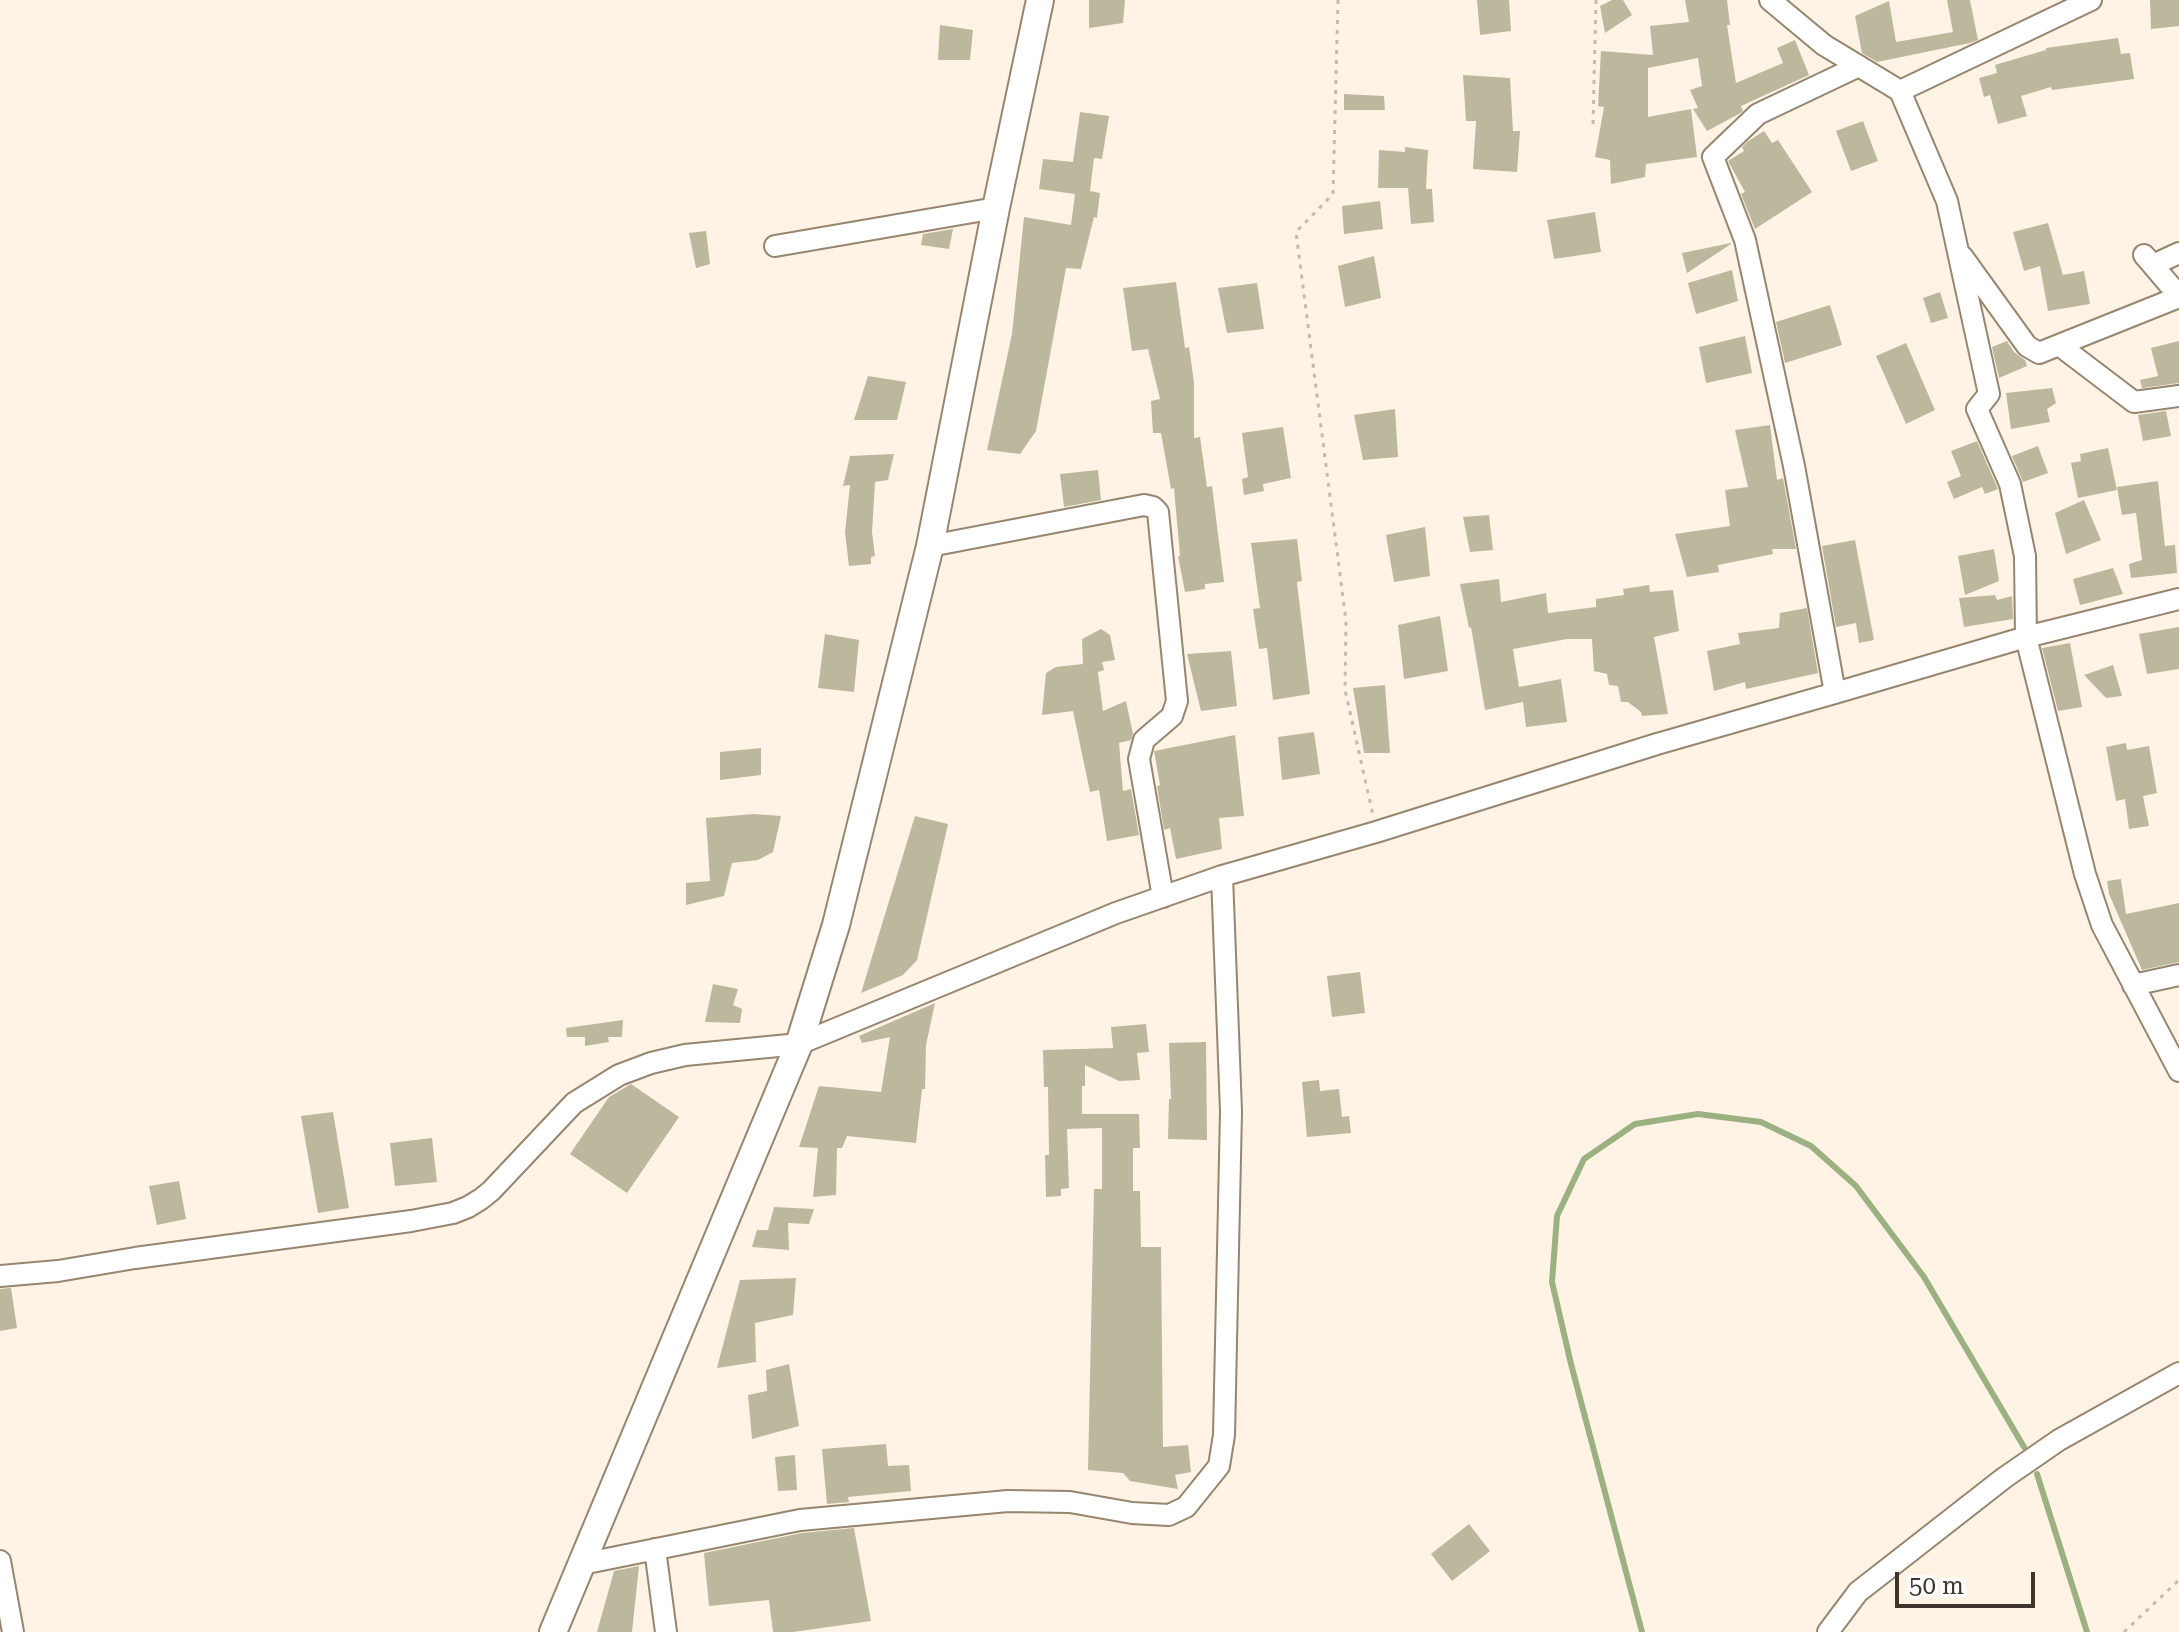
<!DOCTYPE html>
<style>
body{margin:0}
#map{position:relative;width:2179px;height:1632px;overflow:hidden;background:#fff3e5;font-family:"Roboto Serif",serif}
canvas{display:block}
.scale{position:absolute;left:1895px;top:1572px;width:140px;height:36px;box-sizing:border-box;border:4px solid #3e362d;border-top:0;padding-left:10px;font-size:24px;line-height:28px;white-space:nowrap;color:#3e362d;-webkit-text-stroke:6px #fff;paint-order:stroke}
</style>
<div id="map">
<canvas width="2179" height="1632"></canvas>
<div class="scale">50 m</div>
</div>
<script>
const g = document.querySelector('canvas').getContext('2d');
g.lineJoin = 'round';
function trace(path, color, width, dash) { g.strokeStyle = color; g.lineWidth = width; g.lineCap = dash ? 'butt' : 'round'; g.setLineDash(dash || []); g.stroke(path); }
function fillPath(path, color) { g.fillStyle = color; g.fill(path, 'evenodd'); }
const stream = new Path2D(`
 M2037 1474 2087 1632
 M1642 1632 1571 1364 1552 1282 1557 1216 1584 1159 1635 1124 1698 1114 1761 1122 1811 1146 1856 1186 1924 1277 2024 1447`);
const building = new Path2D(`
 M1089 0H1125L1123 23 1089 28Z
 M1477 0H1509L1511 31 1480 35Z
 M1612 0H1623L1632 15 1605 33 1600 6Z
 M1685 0H1727L1730 25H1727L1736 83 1783 63 1777 48 1795 40 1809 75 1741 106 1743 111 1739 114 1707 131 1693 109 1698 108 1690 90 1702 86 1698 58 1648 68V117L1691 109 1697 157 1646 164 1645 177 1611 184 1610 160 1595 157 1604 107 1598 106 1601 51 1653 55 1650 26 1689 22Z
 M1947 0H1970L1978 40 1970 43 1877 62 1862 53 1855 16 1889 1 1896 42 1953 32Z
 M2150 0H2179V26L2151 29Z
 M940 25 973 30 970 60H938Z
 M2118 38 2121 54 2130 53 2134 79 2052 90 2051 87 2021 96 2027 116 1998 124 1990 95 1984 97 1979 78 1997 73 1995 65 2046 50V48Z
 M1463 75 1510 78 1513 131H1520L1517 172 1473 169 1476 121H1466Z
 M1344 94 1384 96 1385 110H1344Z
 M1080 112 1109 116 1102 159 1094 158 1090 191 1100 193 1097 218 1094 217 1081 269 1066 268 1036 431 1020 454 987 450 1012 334 1024 217 1071 225 1075 194 1039 189 1043 159 1073 162Z
 M1863 121 1878 161 1851 171 1836 131Z
 M1764 131 1772 143 1778 140 1812 192 1755 229 1741 194 1745 192 1728 161 1744 151 1742 147 1747 142Z
 M1405 147 1428 150 1426 189H1432L1434 222 1411 224 1408 188H1378L1379 150 1405 152Z
 M1380 201 1383 229 1344 234 1342 206Z
 M1595 212 1601 252 1554 259 1547 220Z
 M2048 223 2063 275 2084 271 2090 304 2048 311 2040 266 2024 271 2013 232Z
 M953 229 949 249 921 245 923 234Z
 M706 231 710 264 696 268 689 233Z
 M1731 243V244L1687 273 1682 253Z
 M1374 256 1381 298 1345 307 1338 266Z
 M1732 270 1738 301 1696 314 1688 283Z
 M1176 282 1185 348 1189 347 1194 382V438L1200 437 1207 487 1212 486 1224 582 1205 584V589L1185 592 1178 556H1180L1174 488 1171 489 1161 433H1153L1151 401 1160 399 1148 349 1132 351 1123 288Z
 M1257 283 1264 329 1227 333 1218 288Z
 M1940 292 1948 318 1931 323 1923 298Z
 M1830 305 1842 345 1785 363 1776 322Z
 M1745 336 1752 373 1706 383 1699 347Z
 M2007 341 2014 352 2025 360 2027 366 1999 378 1992 347Z
 M2179 341V383L2142 388 2140 380 2158 376 2151 348Z
 M1906 343 1935 410 1906 424 1876 356Z
 M868 376 906 382 897 420H854Z
 M2052 388 2056 403 2047 409 2050 422 2011 429 2006 393Z
 M1395 409 1398 457 1363 460 1354 415Z
 M2166 411 2171 436 2143 441 2138 415Z
 M1770 425 1777 480 1783 478 1796 549H1772L1773 554 1718 565 1719 572 1687 577 1675 534 1730 526 1725 490 1748 487 1735 430Z
 M1283 427 1291 478 1263 484 1264 491 1244 495 1242 479 1248 477 1242 433Z
 M1977 441 1998 489 1985 494 1982 487 1954 499 1947 482 1961 476 1951 451Z
 M2038 446 2048 473 2023 482 2012 456Z
 M2108 448 2117 490 2078 498 2071 463 2081 461 2080 454Z
 M894 454 888 480 875 482 872 532 875 556 871 557V564L849 566 845 532 850 485 843 486 850 456Z
 M1098 470 1101 500 1064 507 1060 474Z
 M2158 481 2165 546 2175 545 2177 573 2131 578 2129 564 2142 560 2136 513 2122 515 2117 487Z
 M2084 500 2101 540 2066 554 2055 513Z
 M1489 515 1493 550 1470 552 1463 517Z
 M1425 527 1430 576 1394 582 1386 535Z
 M1297 539 1302 581 1297 582 1310 694 1273 700 1267 648 1259 649 1253 609 1260 608 1251 543Z
 M1855 540 1874 640 1859 643 1856 623 1836 627 1822 546Z
 M1994 549 1999 581 1965 595 1958 556Z
 M2113 568 2123 594 2080 605 2073 579Z
 M1499 579 1501 602 1546 593 1548 613 1596 607V599L1624 595 1623 589 1649 585 1650 592 1673 590 1679 631 1654 637 1668 714 1642 716 1641 712 1628 702H1621L1618 686 1609 685 1607 674 1594 671 1592 639H1567L1513 649 1519 687 1561 679 1567 722 1526 727 1523 702 1485 710 1471 627 1469 628 1460 584Z
 M1995 595 1997 600 2012 596 2013 619 1964 627 1959 598Z
 M1807 608 1818 673 1746 689 1745 682 1714 691 1707 651 1740 644 1738 633 1779 628 1780 613Z
 M1440 616 1448 671 1404 679 1398 625Z
 M2179 627V669L2147 674 2139 634Z
 M1101 629 1110 635 1115 660 1102 662 1104 670 1098 672 1103 711 1126 701 1133 734 1131 740 1119 743 1123 791 1131 789 1139 835 1107 841 1099 790 1090 792 1073 711 1042 715 1046 673 1056 667 1083 664 1082 639Z
 M825 634 859 640 854 692 818 688Z
 M2070 643 2082 707 2058 711 2042 648Z
 M1231 651 1237 706 1201 711 1187 654Z
 M2113 665 2122 696 2106 698 2084 675Z
 M1385 685 1390 753H1364L1353 688Z
 M1314 732 1320 774 1282 780 1278 737Z
 M1235 735 1244 816 1219 818 1222 849 1176 859 1170 828 1164 830 1157 786 1160 785 1154 751Z
 M2126 743 2127 750 2149 746 2157 793 2143 796 2149 826 2129 829 2125 799 2116 801 2106 747Z
 M761 748V775L720 780V752Z
 M754 814 781 816 773 852 758 860 732 863 724 896 686 905V883L710 881 706 818Z
 M915 816 948 824 917 960 903 975 861 993Z
 M2121 879 2126 914 2179 903V962L2142 970 2109 894 2107 881Z
 M1360 972 1365 1013 1332 1017 1327 976Z
 M713 984 738 989 733 1005 742 1009 740 1023 705 1022Z
 M935 1003 926 1045 925 1089H922L916 1143 847 1136 842 1148H837L836 1195 813 1197 818 1148 799 1147 819 1086 881 1092 890 1037 862 1043 859 1036Z
 M623 1020 622 1037H608L609 1042 585 1046V1037H567L566 1028Z
 M1146 1024 1149 1052 1137 1053 1140 1080 1119 1081 1085 1065V1086H1082V1114H1139L1140 1148H1133V1191H1140L1141 1247H1161L1163 1447 1188 1445 1191 1472 1175 1475 1178 1489 1130 1481 1123 1473 1088 1470 1094 1189H1102V1128L1067 1129 1069 1188 1061 1189V1196L1046 1197 1045 1155H1049L1048 1087H1044L1043 1050 1113 1048 1111 1027Z
 M1206 1042 1207 1140 1168 1139 1169 1099H1171L1169 1043Z
 M1319 1080 1320 1091 1339 1089 1342 1117 1349 1116 1351 1133 1307 1137 1302 1082Z
 M631 1084 679 1117 627 1193 570 1154 609 1097Z
 M333 1112 349 1208 318 1213 301 1116Z
 M432 1138 437 1182 395 1186 390 1143Z
 M179 1181 186 1219 157 1225 149 1186Z
 M774 1207 814 1209 809 1224 788 1223 789 1250 752 1247 757 1230H768Z
 M796 1278 793 1315 755 1323 756 1362 717 1368 740 1280Z
 M11 1288 17 1328 0 1331V1289Z
 M789 1364 799 1426 752 1439 748 1395 767 1391 766 1370Z
 M886 1444 888 1466 909 1465 911 1491 848 1497 849 1502 827 1504 822 1449Z
 M795 1455 797 1490 778 1491 775 1457Z
 M1469 1524 1490 1551 1452 1581 1431 1554Z
 M854 1528 871 1621 793 1632H773L769 1600 709 1606 704 1553 802 1533Z
 M639 1566 632 1632H597L614 1571Z`);
const path = new Path2D(`
 M1338 0 1333 194 1296 232 1346 621 1345 690 1373 815
 M1593 124 1596 0
 M2124 1632 2179 1580`);
const minor = new Path2D(`
 M1770 0 1824 45 1900 91
 M2091 0 1900 91 1947 201 1989 394 1977 409 2010 484 2025 556 2026 637 2085 874 2102 925 2179 1071
 M775 246 996 208
 M2144 255 2179 296
 M1962 256 2027 346 2039 353 2179 297
 M2153 265 2179 253
 M2059 345 2134 402 2179 396
 M930 546 1144 505 1153 507 1158 512 1177 701 1172 716 1144 740 1139 759 1163 897
 M1835 693 1794 466 1745 240 1713 157 1758 114 1859 66
 M2133 985 2179 975
 M0 1276 58 1271 135 1258 411 1221 453 1213 468 1207 481 1199 491 1191 574 1103 619 1075 651 1063 685 1055 799 1044 1116 913 1222 876 1376 832 1657 744 1835 693 2026 637 2179 599
 M655 1549 666 1632
 M0 1561 13 1632
 M582 1564 800 1520 1008 1501 1070 1502 1132 1513 1169 1515 1186 1507 1219 1466 1224 1435 1231 1111 1222 876
 M1828 1632 1858 1592 2004 1478 2059 1440 2179 1373`);
const major = new Path2D(`
 M553 1632 799 1044 836 925 930 546 996 208 1040 0`);
trace(stream, '#9cb181', 6);
fillPath(building, '#bcb89d');
trace(minor, '#96856f', 24);
trace(major, '#96856f', 30);
trace(path, '#c5baad', 3, [4, 6]);
trace(minor, '#fff', 20);
trace(major, '#fff', 26);
</script>
